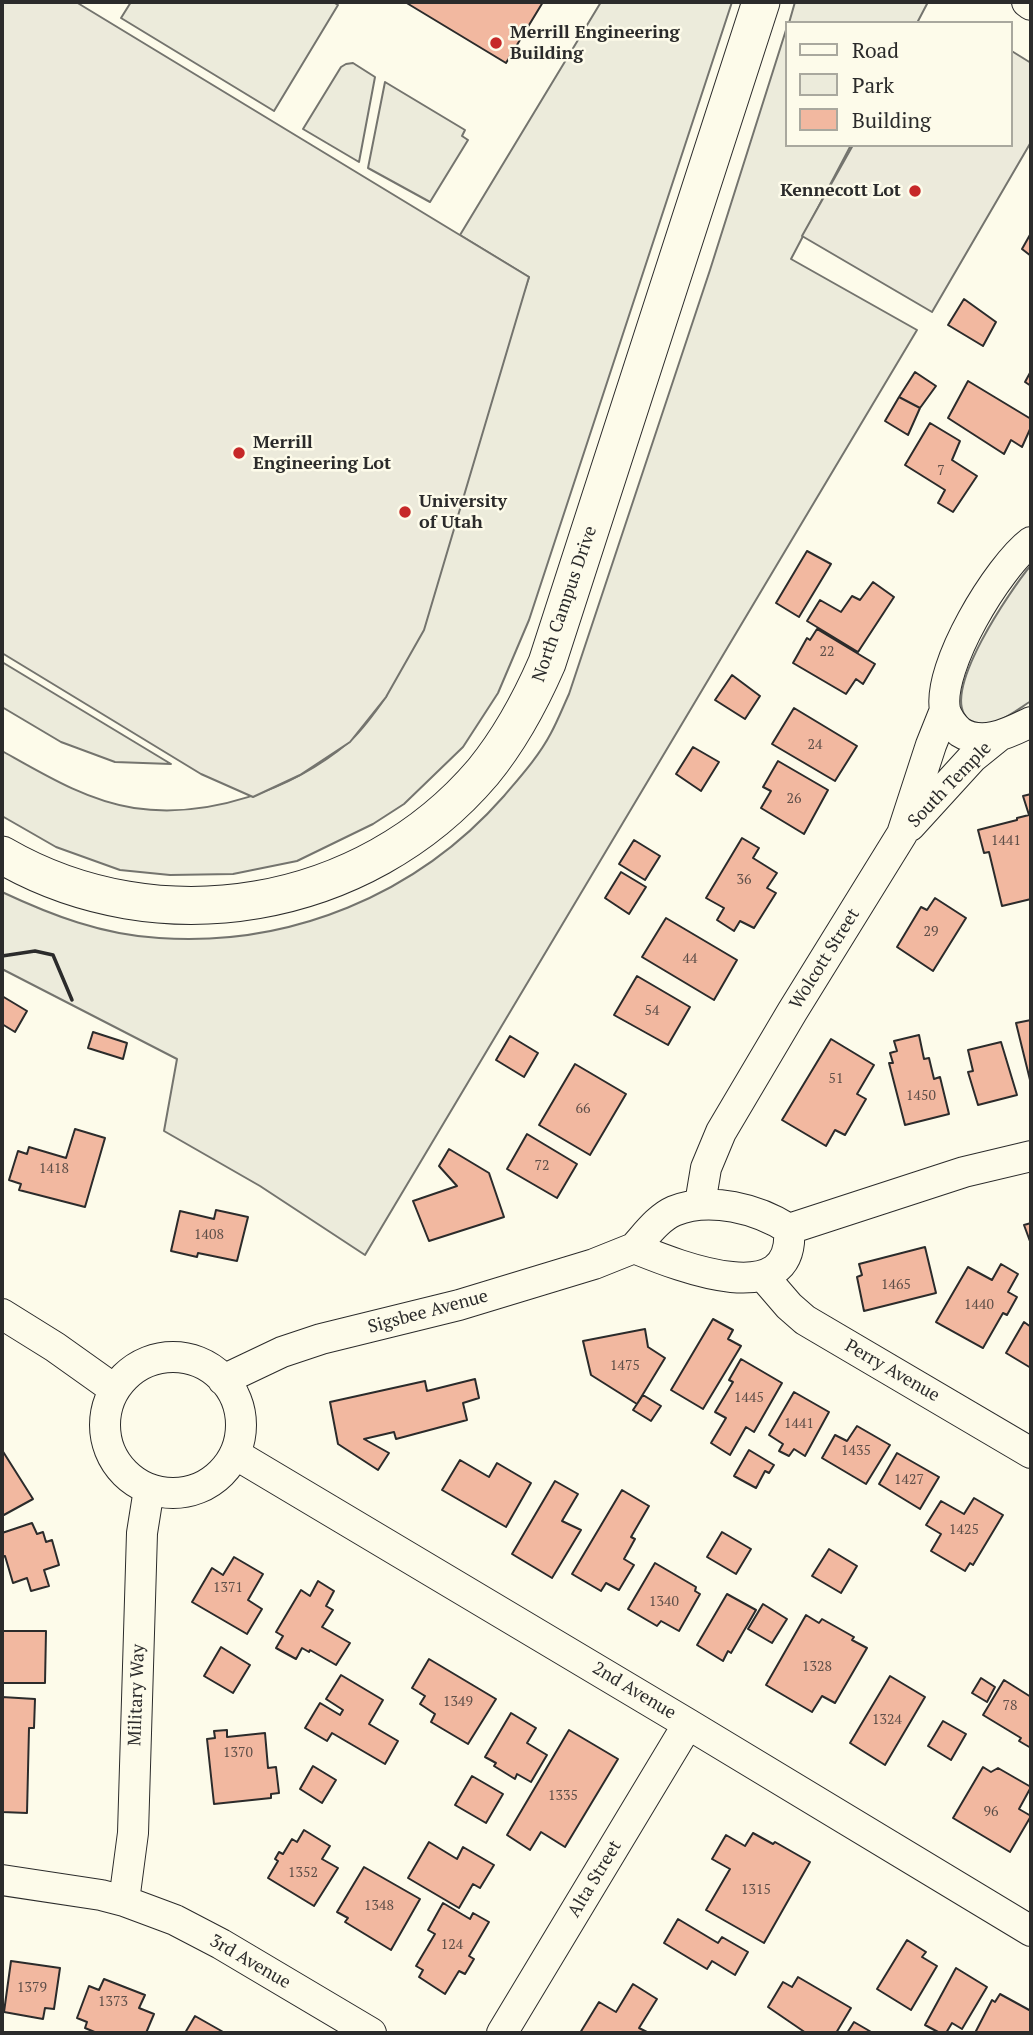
<!DOCTYPE html>
<style>
body{margin:0}
#map{position:relative;width:1033px;height:2035px;overflow:hidden;background:#fdfbea;font-family:"PT Serif",serif}
canvas{display:block}
.frame{position:absolute;inset:0;border:4px solid #2b2b2b;pointer-events:none}
.legend{position:absolute;left:785px;top:21px;width:228px;height:126px;box-sizing:border-box;background:#fdfbea;border:2px solid #a9a89e;margin:0;padding:9px 12px;list-style:none;font-size:21px;color:#2b2b2b}
.legend li{display:flex;align-items:center;gap:14px;height:35px}
.legend b{width:35px;border:2px solid #a9a89e}
</style>
<div id="map">
<canvas width="1033" height="2035"></canvas>
<div class="frame"></div>
<ul class="legend">
<li><b style="height:9px;background:#fdfbea"></b>Road</li>
<li><b style="height:19px;background:#ecebdb"></b>Park</li>
<li><b style="height:19px;background:#f2b8a0"></b>Building</li>
</ul>
</div>
<script>
const g = document.querySelector('canvas').getContext('2d');
g.lineJoin = 'round';
function fillPath(path, color) { g.fillStyle = color; g.fill(path, 'evenodd'); }
function trace(path, color, width, dash) { g.strokeStyle = color; g.lineWidth = width; g.lineCap = dash ? 'butt' : 'round'; g.setLineDash(dash || []); g.stroke(path); }
function write(font, color, halo, rows, align = 'center') {
  g.font = font + ' "PT Serif",serif'; g.lineWidth = 5; g.setLineDash([]); g.textBaseline = 'middle'; g.strokeStyle = halo; g.fillStyle = color; for (const [text, x, y, turn = 0] of rows) {
    g.save(); g.translate(x, y); g.rotate((+turn || 0) * Math.PI / 180); g.textAlign = isNaN(turn) ? turn : align; if (halo) g.strokeText(text, 0, 0); g.fillText(text, 0, 0); g.restore();
  }
}
const green = new Path2D(`
 M131 2H333L338 5 274 111 121 18Z
 M601 2H732L529 620 498 693 463 747 404 804 373 824 297 861 233 874 170 875 120 870 56 847 2 816V751C43 774 87 801 134 808 208 819 292 790 349 742 363 730 375 712 386 697L529 277 460 235Z
 M795 2H928L917 23H789Z
 M786 30V145H851L791 259 917 330 365 1255 260 1186 164 1131 177 1059 2 969V892C51 915 103 935 159 938 290 947 417 895 504 796 521 776 539 756 551 733 558 720 563 707 569 694L710 270Z
 M353 63 375 77 359 162 303 129 341 67 346 64Z
 M385 82 465 130 462 136 468 140 430 202 368 168Z
 M1031 565V701C1015 711 986 736 968 719 939 693 1012 588 1031 565Z
 M2 662 171 764 115 762 61 742 2 707Z`);
const parking = new Path2D(`
 M2 2H76L529 277 424 630 386 697 350 742 300 775 253 797 201 774 2 653Z
 M1010 50 1031 63V142L932 312 802 236 853 145H1010Z`);
const building = new Path2D(`
 M405 2H543L506 63Z
 M1031 233V256L1022 249Z
 M964 299 996 322 983 346 948 325Z
 M1031 371V386L1025 382Z
 M915 372 936 386 920 408 899 397Z
 M968 381 1031 419V427L1022 447 1011 440 1004 454 948 418Z
 M899 397 920 408 908 435 885 421Z
 M930 423 960 441 952 460 977 476 953 512 938 503 945 490 905 465Z
 M807 551 831 564 799 617 776 603Z
 M873 582 894 597 858 652 807 621 820 600 841 612 852 596 860 600Z
 M817 629 875 664 863 684 856 679 846 694 793 663 807 638 810 640Z
 M732 675 760 696 745 719 715 700Z
 M794 708 857 746 835 781 772 744Z
 M693 747 719 762 701 791 676 774Z
 M778 761 828 790 804 834 761 808 771 791 763 787Z
 M1031 794V899L1002 906 989 852 984 853 978 830 1017 820V818L1029 815 1023 796Z
 M742 838 759 848 753 858 777 873 767 888 776 893 754 928 740 921 734 931 717 920 724 908 706 898Z
 M634 840 660 856 645 880 619 864Z
 M621 872 646 887 629 914 605 898Z
 M935 898 966 918 933 971 897 947 921 907 927 910Z
 M666 918 737 960 714 1000 642 957Z
 M637 976 690 1007 668 1045 614 1015Z
 M2 996 27 1011 15 1032 2 1024Z
 M1031 1020V1084L1016 1023Z
 M93 1032 127 1043 123 1059 88 1048Z
 M919 1035 924 1059 929 1058 934 1079 940 1077 949 1114 905 1125 889 1063H893L890 1053 897 1051 894 1041Z
 M510 1036 538 1053 524 1077 496 1060Z
 M831 1039 874 1065 857 1094 866 1099 845 1135 835 1130 826 1146 782 1120Z
 M1001 1042 1017 1095 978 1105 968 1072 973 1071 968 1050Z
 M575 1064 626 1094 590 1155 539 1125Z
 M75 1129 105 1138 85 1207 19 1190 21 1184 9 1180 18 1151 27 1154 29 1147 66 1158Z
 M527 1134 577 1164 557 1198 507 1169Z
 M449 1149 489 1173 504 1217 429 1241 413 1201 457 1186 439 1166Z
 M216 1210 248 1217 237 1261 198 1253 197 1257 171 1251 180 1211 214 1219Z
 M1031 1223V1244L1024 1225Z
 M925 1247 936 1293 864 1311 857 1277 862 1275 859 1264Z
 M1001 1264 1018 1274 1008 1292 1017 1297 1007 1315 1003 1313 983 1348 936 1322 968 1267 992 1280Z
 M713 1319 733 1330 728 1339 741 1346 703 1409 671 1390Z
 M1024 1322 1031 1327V1368L1006 1353Z
 M645 1329 648 1347 665 1358 637 1404 591 1375 583 1341Z
 M741 1359 782 1383 754 1432 746 1427 730 1455 711 1443 726 1418 715 1412 733 1382 729 1380Z
 M475 1379 479 1398 463 1403 467 1420 396 1439 394 1432 364 1439 389 1453 378 1470 338 1444 330 1402 425 1381 427 1391Z
 M794 1392 829 1412 805 1456 794 1449 789 1456 779 1451 783 1444 769 1435Z
 M643 1395 661 1406 651 1421 633 1410Z
 M857 1426 890 1445 866 1484 822 1458 835 1435 847 1441Z
 M2 1450 33 1499 2 1516Z
 M749 1450 774 1465 769 1473 765 1471 756 1488 734 1476Z
 M897 1453 939 1477 920 1509 879 1484Z
 M460 1460 489 1477 497 1463 531 1483 506 1527 442 1490Z
 M555 1481 578 1494 562 1521 581 1530 552 1578 512 1554Z
 M622 1490 649 1506 631 1537 635 1539 624 1559 634 1565 619 1590 606 1583 601 1591 572 1574Z
 M974 1498 1003 1515 973 1565 970 1563 965 1571 931 1551 941 1534 926 1525 941 1501 964 1514Z
 M32 1523 37 1534 43 1532 46 1542 52 1540 59 1565 44 1570 49 1586 31 1591 27 1578 13 1583 5 1556 2 1557V1533Z
 M722 1532 751 1549 736 1574 707 1557Z
 M829 1549 857 1566 841 1593 812 1576Z
 M234 1557 263 1574 248 1600 262 1609 247 1634 192 1602 212 1568 223 1575Z
 M655 1563 696 1587 695 1591 700 1594 679 1631 661 1621 657 1626 628 1609Z
 M318 1581 334 1591 326 1606 333 1610 322 1627 350 1643 336 1665 310 1650 309 1652 302 1648 296 1659 276 1648 283 1636 276 1632 301 1590 310 1596Z
 M727 1594 756 1610 731 1653 728 1651 723 1661 697 1645Z
 M763 1604 787 1619 772 1643 748 1629Z
 M806 1615 819 1623 822 1619 854 1637 852 1640 867 1648 835 1703 822 1696 812 1712 766 1685Z
 M3 1631H46L45 1683H2Z
 M221 1647 250 1665 233 1693 204 1676Z
 M429 1659 496 1699 468 1744 431 1722 435 1714 420 1704 425 1696 412 1688Z
 M341 1675 383 1700 369 1724 398 1741 385 1764 332 1733 327 1741 305 1728 320 1703 340 1715 343 1710 326 1699Z
 M890 1676 925 1697 885 1765 850 1743Z
 M981 1678 995 1687 987 1702 972 1693Z
 M1004 1680 1031 1697V1748L1019 1741 1021 1738 983 1715Z
 M2 1697 35 1699 34 1728H29L27 1813 2 1812Z
 M511 1713 536 1728 527 1743 547 1755 531 1782 517 1774 515 1779 494 1766 496 1763 485 1757Z
 M943 1721 966 1734 951 1760 928 1746Z
 M227 1730V1737L265 1733 268 1768 276 1767 279 1793 271 1794V1798L214 1804 207 1739 215 1738 214 1731Z
 M569 1730 618 1759 565 1847 541 1832 530 1850 507 1835Z
 M313 1766 336 1780 322 1803 300 1789Z
 M983 1767 991 1772 998 1768 1031 1787 1019 1809 1031 1816 1010 1852 953 1818Z
 M472 1776 503 1794 486 1823 455 1805Z
 M304 1830 330 1846 322 1859 338 1868 314 1906 268 1878 278 1861 275 1859 279 1852 283 1854 292 1839 297 1842Z
 M753 1833 773 1844 775 1842 810 1862 764 1943 706 1910 730 1869 712 1859 726 1835 745 1846Z
 M429 1842 457 1859 463 1847 494 1865 480 1888 473 1884 459 1908 408 1878Z
 M364 1867 420 1899 391 1950 345 1922 348 1918 337 1912Z
 M443 1903 470 1919 473 1913 489 1922 469 1956 474 1959 465 1974 459 1971 445 1994 419 1977 423 1970 416 1966 435 1934 428 1930Z
 M678 1919 718 1943 722 1937 748 1952 735 1975 712 1961 707 1969 664 1943Z
 M907 1940 926 1952 922 1957 937 1966 911 2010 877 1989Z
 M11 1961 60 1968 54 2009 45 2008 43 2019 4 2012Z
 M956 1968 987 1987 962 2029 952 2023 946 2033H940L925 2025Z
 M798 1977 851 2008 836 2033H806L768 2007 783 1982 792 1987Z
 M104 1979 145 1995 139 2008 154 2014 146 2033H97L85 2028 87 2022 77 2018 89 1986 99 1990Z
 M633 1984 657 1999 639 2028 649 2033H580L599 2002 616 2012Z
 M1000 1994 1031 2011V2033H975L992 2000 995 2002Z
 M195 2016 225 2033H185Z
 M854 2022 873 2033H847Z`);
const minor = new Path2D(`
 M1027 2 1031 5
 M1031 542C998 567 937 667 945 710 947 718 954 727 960 732 983 747 1010 732 1031 722
 M910 826 973 757 999 736
 M700 1204 706 1168 721 1132 792 1012 902 834 931 745 945 710
 M634 1248C646 1235 658 1218 674 1211 710 1196 758 1209 789 1229L964 1172 1031 1156
 M764 1277 789 1306 805 1320 1031 1453
 M2 1314 55 1347 114 1389
 M105 1425a68 68 0 1 1 136 0a68 68 0 1 1-136 0Z
 M223 1380 282 1352 321 1339 459 1305 594 1264 634 1248C674 1264 796 1315 789 1229
 M235 1454 688 1724 1031 1931
 M2 1880 101 1895 124 1901 175 1920 221 1944 371 2033
 M124 1901 133 1833 142 1533 149 1489
 M502 2033 688 1724`);
const major = new Path2D(`
 M2 855C159 946 365 911 483 772 510 739 530 702 547 663L761 2`);
const wall = new Path2D(`
 M2 956 35 951 53 955 72 1000`);
const markers = [
 [496,43,7,"#c62828"],
 [915,191,7,"#c62828"],
 [239,453,7,"#c62828"],
 [405,512,7,"#c62828"]
];
const numberNames = [
 ["7",941,471],
 ["22",827,652],
 ["24",815,745],
 ["26",794,799],
 ["1441",1006,841],
 ["36",744,880],
 ["29",931,932],
 ["44",690,959],
 ["54",652,1011],
 ["51",836,1079],
 ["1450",921,1096],
 ["66",583,1109],
 ["72",542,1166],
 ["1418",54,1169],
 ["1408",209,1235],
 ["1465",896,1285],
 ["1440",979,1305],
 ["1475",625,1366],
 ["1445",749,1398],
 ["1441",799,1424],
 ["1435",856,1451],
 ["1427",909,1480],
 ["1425",964,1530],
 ["1371",228,1588],
 ["1340",664,1602],
 ["1328",817,1667],
 ["1349",458,1702],
 ["78",1010,1706],
 ["1324",887,1720],
 ["1370",238,1753],
 ["1335",563,1796],
 ["96",991,1812],
 ["1352",303,1873],
 ["1315",756,1890],
 ["1348",379,1906],
 ["124",452,1945],
 ["1379",32,1988],
 ["1373",113,2002]
];
const poiNames = [
 ["Merrill Engineering",510,33],
 ["Building",510,54],
 ["Kennecott Lot",901,191,"right"],
 ["Merrill",253,443],
 ["Engineering Lot",253,464],
 ["University",419,502],
 ["of Utah",419,523]
];
const streetNames = [
 ["North Campus Drive",565,604,-71],
 ["South Temple",950,785,-46],
 ["Wolcott Street",825,959,-58],
 ["Sigsbee Avenue",428,1312,-15],
 ["Perry Avenue",892,1371,30],
 ["2nd Avenue",634,1691,31],
 ["Military Way",137,1695,-88],
 ["Alta Street",595,1879,-59],
 ["3rd Avenue",250,1962,30]
];
fillPath(green, '#ecebdb');
trace(green, '#74746e', 2);
fillPath(parking, '#eceadb');
trace(parking, '#74746e', 2);
fillPath(building, '#f2b8a0');
trace(building, '#2b2b2b', 2);
trace(minor, '#2b2b2b', 32);
trace(major, '#2b2b2b', 39);
trace(minor, '#fdfbea', 30);
trace(major, '#fdfbea', 37);
trace(wall, '#2b2b2b', 3.5);
for (const [x, y, r, color] of markers) { const dot = new Path2D(); dot.arc(x, y, r, 0, 2 * Math.PI); g.fillStyle = color; g.fill(dot); trace(dot, '#fdfbea', 2.5); }
write('14px', '#5d4e48', null, numberNames);
write('bold 18px', '#2b2b2b', '#fdfbea', poiNames, 'left');
write('18px', '#2b2b2b', '#fdfbea', streetNames);
</script>
